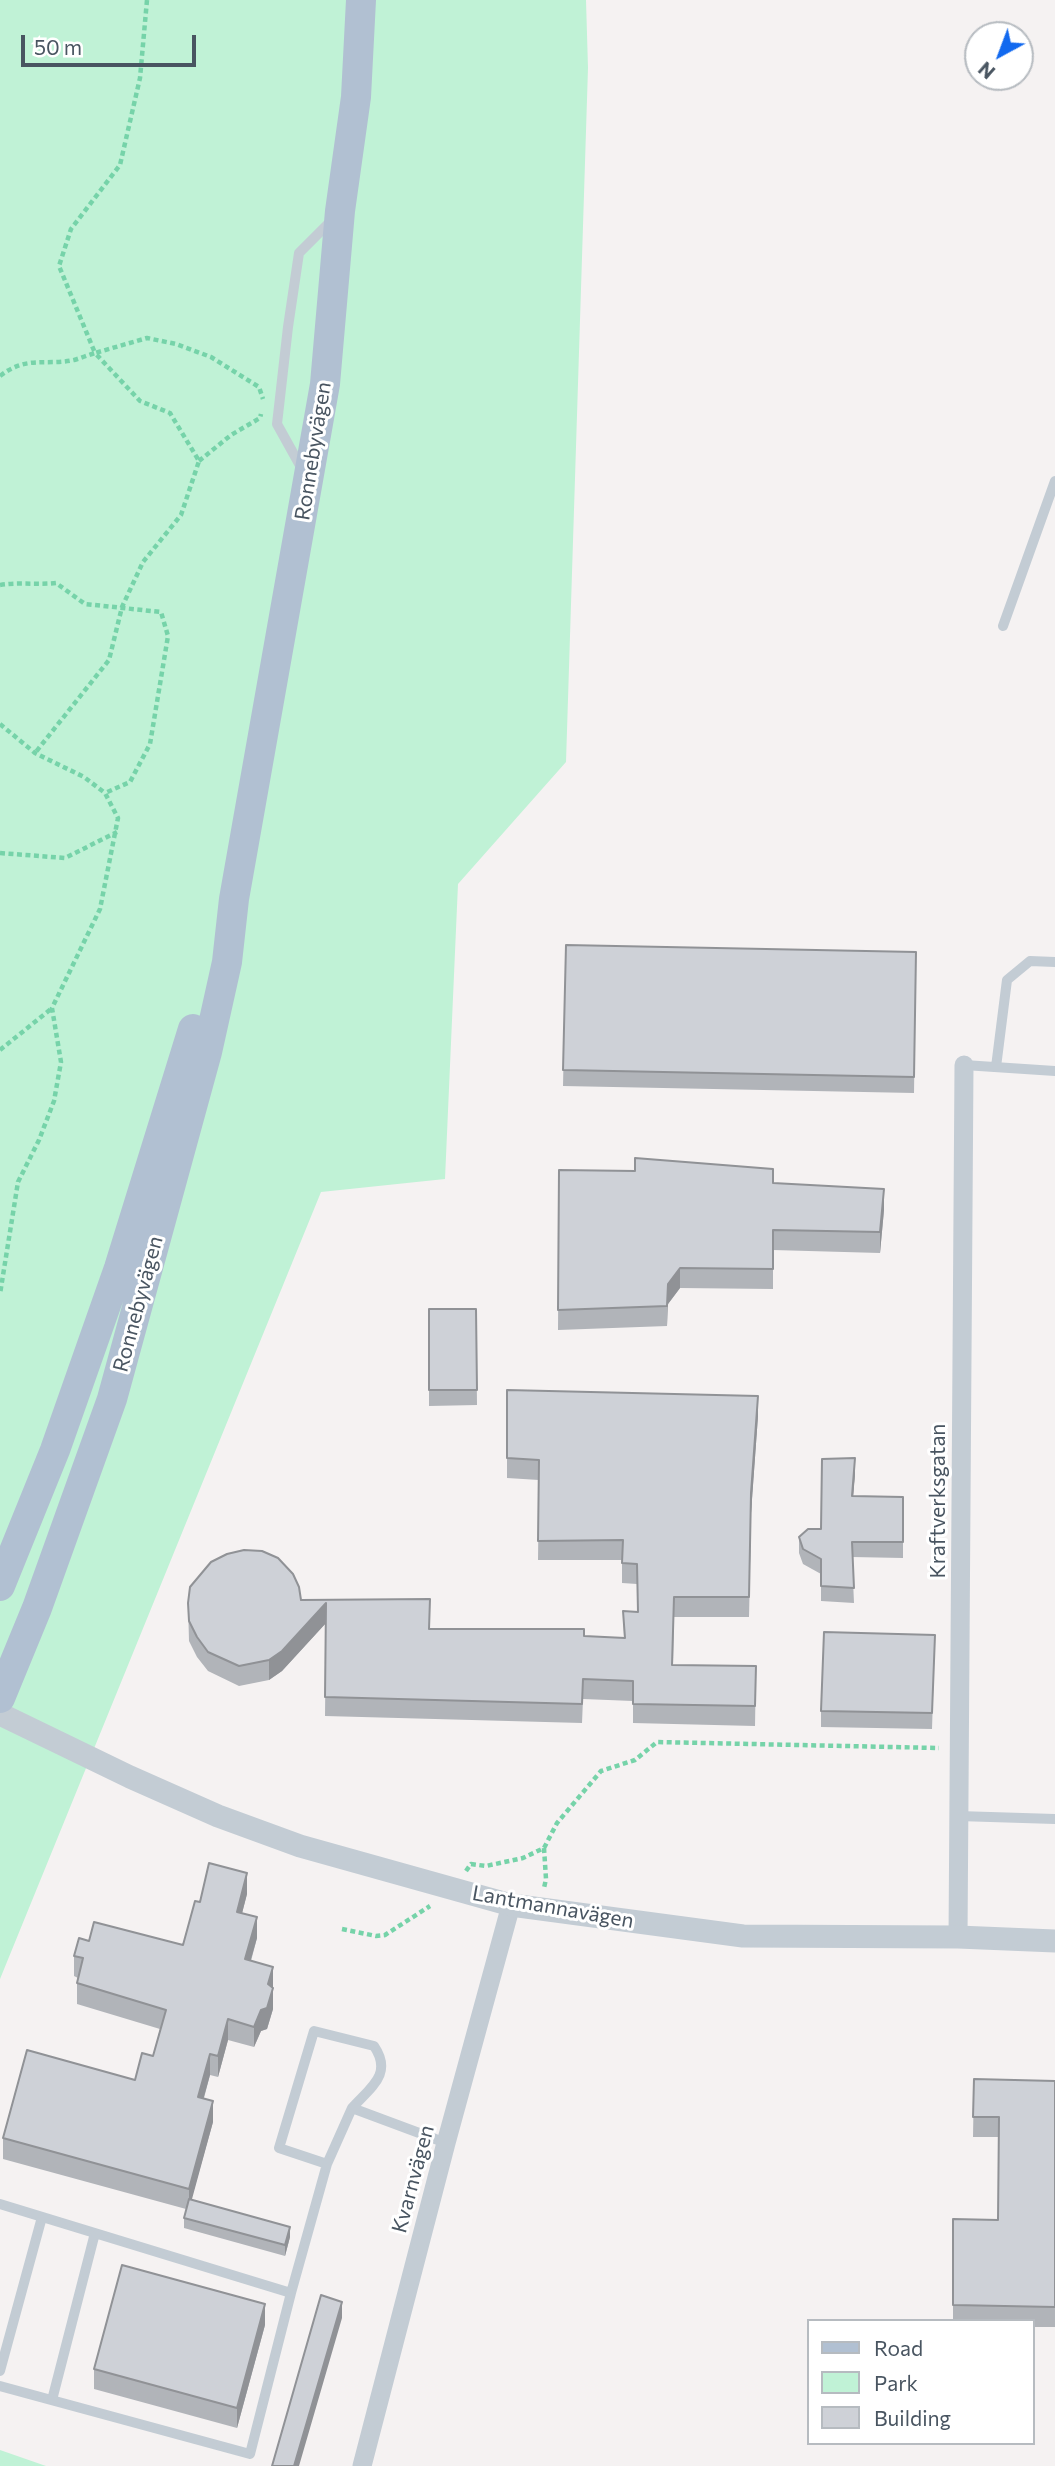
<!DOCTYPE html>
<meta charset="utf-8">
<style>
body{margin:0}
#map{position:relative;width:1055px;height:2466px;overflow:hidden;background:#f5f2f2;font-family:Commissioner,sans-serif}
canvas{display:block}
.legend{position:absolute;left:807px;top:2319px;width:228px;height:126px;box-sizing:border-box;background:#fff;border:2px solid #b6bbc0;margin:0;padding:9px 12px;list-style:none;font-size:21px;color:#495561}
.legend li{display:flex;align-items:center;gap:14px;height:35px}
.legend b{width:35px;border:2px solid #b6bbc0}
.north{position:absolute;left:964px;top:21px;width:70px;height:70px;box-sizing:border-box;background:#fff;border:2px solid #b6bbc0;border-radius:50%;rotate:221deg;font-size:19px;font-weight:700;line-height:28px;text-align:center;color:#495561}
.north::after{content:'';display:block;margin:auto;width:24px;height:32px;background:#1269ef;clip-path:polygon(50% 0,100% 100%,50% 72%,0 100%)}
.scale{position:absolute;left:21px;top:35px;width:175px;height:32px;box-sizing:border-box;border:4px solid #495561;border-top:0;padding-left:9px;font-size:21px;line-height:24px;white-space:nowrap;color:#495561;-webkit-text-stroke:5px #fff;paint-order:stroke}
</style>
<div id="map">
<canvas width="1055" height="2466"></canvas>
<ul class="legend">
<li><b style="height:9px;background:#b1c0d2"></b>Road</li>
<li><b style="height:19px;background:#c0f2d6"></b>Park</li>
<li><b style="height:19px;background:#ced1d7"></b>Building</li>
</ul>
<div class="north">N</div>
<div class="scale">50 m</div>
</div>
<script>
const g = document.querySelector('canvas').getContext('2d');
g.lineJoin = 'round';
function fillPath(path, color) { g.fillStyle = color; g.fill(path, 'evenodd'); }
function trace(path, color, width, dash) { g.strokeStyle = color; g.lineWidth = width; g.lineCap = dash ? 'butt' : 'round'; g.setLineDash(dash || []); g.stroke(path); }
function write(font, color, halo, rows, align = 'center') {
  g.font = font + ' Commissioner,sans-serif'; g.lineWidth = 6; g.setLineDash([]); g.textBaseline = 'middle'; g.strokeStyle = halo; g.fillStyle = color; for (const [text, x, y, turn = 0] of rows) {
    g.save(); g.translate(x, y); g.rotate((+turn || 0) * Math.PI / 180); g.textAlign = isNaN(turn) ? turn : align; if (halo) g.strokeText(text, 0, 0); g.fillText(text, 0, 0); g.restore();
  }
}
const green = new Path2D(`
 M0 0H586L588 68 566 762 458 884 445 1179 321 1192 0 1979Z
 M0 2450 46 2466H0Z`);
const path = new Path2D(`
 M147 0 140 78 120 165 71 229 59 266 95 353 147 338 176 344 211 357 259 387 263 399
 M0 376C27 355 46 366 74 360 81 358 88 355 95 353L140 401 170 413 199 461 181 515 143 562 122 607 109 660 35 753
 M199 461 231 435 260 418 261 414
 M0 585C18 582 37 585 56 583L85 604 161 612 168 636 150 744 130 782 105 793
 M0 724 35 753 84 777 105 793 118 818 100 909 52 1008 61 1062 54 1101 39 1140 18 1182 0 1294
 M0 853 65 858 117 832
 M0 1050 51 1009
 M544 1848 546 1879 544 1888
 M466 1871 471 1864 486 1866 523 1858 544 1848 557 1823 601 1771 635 1760 657 1742 939 1748
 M342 1929 376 1936 385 1935 430 1906`);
const service = new Path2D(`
 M302 469 277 424 288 327 299 253 333 219
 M1003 626 1055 481
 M964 1065 1055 1071
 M996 1067 1007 980 1030 961 1055 962
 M958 1816 1055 1819
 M352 2108 327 2164 279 2148 314 2031 374 2046C393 2074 371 2087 352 2108L446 2143
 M0 2204 291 2293
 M0 2371 42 2217
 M0 2386 250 2454 291 2293 327 2164
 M52 2400 95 2233`);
const minor = new Path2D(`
 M958 1937 964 1065
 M362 2466 446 2143 511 1905`);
const tertiary = new Path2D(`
 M0 1714 130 1777 218 1816 300 1846 511 1905 743 1936 958 1937 1055 1941`);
const primary = new Path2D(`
 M0 1586 55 1450 119 1268 193 1029
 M0 1698 37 1608 112 1399 207 1052 227 962 234 899 325 384 340 211 356 97 361 0`);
const wall = new Path2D(`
 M566 945 916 952 914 1093 563 1086Z
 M559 1170 773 1183 884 1210 880 1253 773 1250V1289L680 1288 668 1304 667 1326 558 1330Z
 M429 1309H476L477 1405 429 1406Z
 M507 1390 758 1416 751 1513 749 1617H674L673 1665 756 1666 755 1726 633 1723V1701L583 1699 582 1723 325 1716 326 1623 282 1671 269 1680 239 1686 208 1671 197 1657 189 1641 188 1603 301 1600 430 1629 624 1638 623 1611 637 1612V1584L622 1583V1560H538L539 1480 507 1478Z
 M855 1474 853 1496 903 1497V1558L852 1557 854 1603 821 1601V1574L803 1564 799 1553V1537L821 1529Z
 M935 1635 932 1729 821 1727V1711Z
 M247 1894 242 1913 257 1938 251 1961 273 1967V2009L267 2029 261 2031 254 2047 228 2040 218 2077 210 2075 204 2098 213 2122 191 2200 290 2237 285 2256 184 2228V2218L186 2209 3 2159V2138L135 2080 153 2056 160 2029 77 2004V1983L78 1978 74 1976V1956L89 1941 183 1945 200 1902Z
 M974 2079 1055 2081V2327H1032V2321H953V2219L998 2220V2137H973Z
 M265 2325 237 2428 94 2389V2369Z`);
const shadedWall = new Path2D(`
 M884 1189V1210L880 1253V1232Z
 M680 1268V1288L668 1304 667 1326 668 1284Z
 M758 1396V1416L751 1513 749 1617 751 1493Z
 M855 1458V1474L852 1511V1496Z
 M326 1603V1623L282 1671 269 1680V1660Z
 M247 1873V1894L237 1933V1912Z
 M257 1917V1938L245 1980V1959Z
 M273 1967V2009L267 2029 261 2031 254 2047V2027L268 1984Z
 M228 2019V2040L218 2077V2056Z
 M210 2054V2075L198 2118V2097Z
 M213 2101V2122L189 2210V2189Z
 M290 2227V2237L285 2256V2245Z
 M342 2302V2318L299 2466H294Z
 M265 2304V2325L237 2428V2408Z`);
const building = new Path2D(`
 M566 945 916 952 914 1077 563 1070Z
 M635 1158 773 1169V1183L884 1189 880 1232 773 1230V1269L680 1268 668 1284 667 1306 558 1310 559 1170 635 1171Z
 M429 1309H476L477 1390H429Z
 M507 1390 758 1396 751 1493 749 1597H674L672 1665 756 1666 755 1706 633 1704V1681L583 1679 582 1704 325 1697 326 1603 282 1651 269 1660 239 1666 208 1652 197 1637 189 1621 188 1603 190 1587 211 1562 227 1554 244 1550 262 1551 278 1558 293 1574 299 1587 301 1600 430 1599 429 1629H584V1636L625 1638 623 1611 638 1612 637 1564 622 1563 623 1540 538 1541 539 1460 507 1458Z
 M855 1458 852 1496 903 1497V1542H852L854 1588 821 1586V1559L803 1549 799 1537 808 1529H821L822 1459Z
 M824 1632 935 1635 932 1713 821 1711Z
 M209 1863 247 1873 237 1912 257 1917 245 1959 273 1967 268 1984 273 1988 267 2008 261 2010 254 2027 228 2019 218 2056 210 2054 198 2097 213 2101 189 2189 3 2138 27 2050 135 2080 142 2053 153 2056 166 2010 77 1983 83 1958 74 1956 79 1938 89 1941 94 1922 183 1945 195 1901 200 1902Z
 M974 2079 1055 2081V2307L953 2305V2219L998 2220 999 2117H973Z
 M189 2199 290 2227 285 2245 184 2218Z
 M122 2265 265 2304 237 2408 94 2369Z
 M321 2295 342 2302 294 2466H272Z`);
const streetNames = [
 ["Ronnebyvägen",313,451,-81],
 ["Ronnebyvägen",138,1304,-75],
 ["Kraftverksgatan",938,1501,-90],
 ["Lantmannavägen",553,1907,10],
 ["Kvarnvägen",413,2179,-75]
];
fillPath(green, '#c0f2d6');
trace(path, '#76d3a9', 4.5, [5, 3.5]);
trace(service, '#c3ccd4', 10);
trace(minor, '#c3ccd4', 19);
trace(tertiary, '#c3ccd4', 23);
trace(primary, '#b1c0d2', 30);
fillPath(wall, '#b1b4b9');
fillPath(shadedWall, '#909296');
fillPath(building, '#ced1d7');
trace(building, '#909296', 2);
write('21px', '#495561', '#fff', streetNames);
</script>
